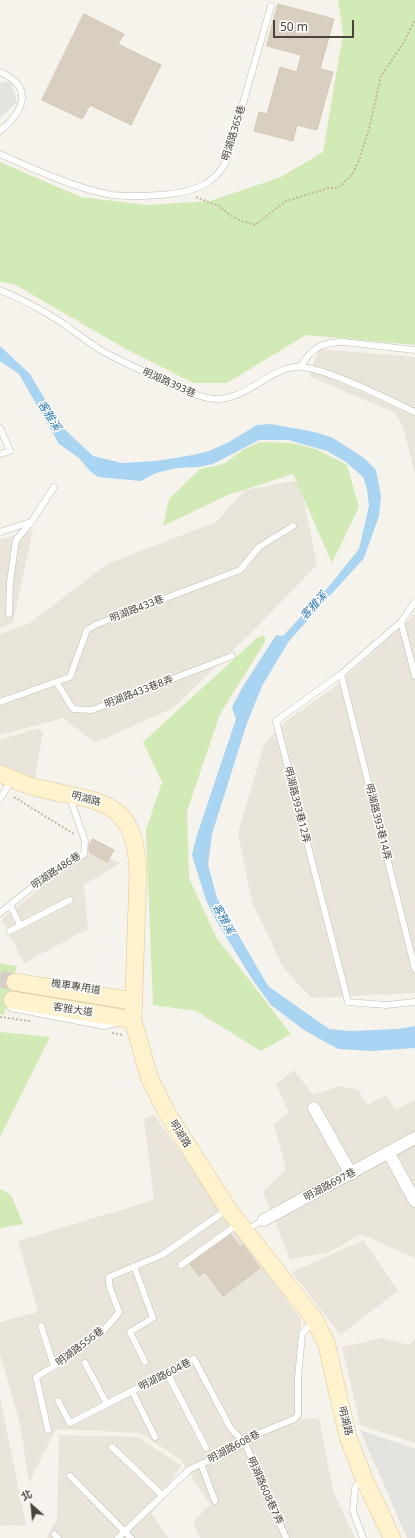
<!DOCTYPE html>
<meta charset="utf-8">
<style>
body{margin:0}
#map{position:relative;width:415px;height:1538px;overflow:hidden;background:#f6f3ec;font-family:"Noto Sans","Noto Sans TC",sans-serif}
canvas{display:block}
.north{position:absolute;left:12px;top:1486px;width:40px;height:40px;-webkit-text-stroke:3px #fff;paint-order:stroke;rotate:333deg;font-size:11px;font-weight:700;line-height:16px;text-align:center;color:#4b4439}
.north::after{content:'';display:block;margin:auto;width:14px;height:18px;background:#4b4439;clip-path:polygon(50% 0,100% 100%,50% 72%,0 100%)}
.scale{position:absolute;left:273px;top:20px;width:81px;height:18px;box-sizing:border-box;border:2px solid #4b4439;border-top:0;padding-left:5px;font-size:12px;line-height:14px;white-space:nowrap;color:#4b4439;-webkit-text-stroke:3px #fff;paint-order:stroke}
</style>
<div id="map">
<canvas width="415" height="1538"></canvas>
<div class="north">北</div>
<div class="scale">50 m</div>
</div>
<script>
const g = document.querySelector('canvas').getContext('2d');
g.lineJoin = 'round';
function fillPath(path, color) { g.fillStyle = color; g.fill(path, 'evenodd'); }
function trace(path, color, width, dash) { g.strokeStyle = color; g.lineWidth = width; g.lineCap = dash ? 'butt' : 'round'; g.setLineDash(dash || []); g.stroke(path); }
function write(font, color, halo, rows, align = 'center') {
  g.font = font + ' "Noto Sans","Noto Sans TC",sans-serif'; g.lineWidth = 3; g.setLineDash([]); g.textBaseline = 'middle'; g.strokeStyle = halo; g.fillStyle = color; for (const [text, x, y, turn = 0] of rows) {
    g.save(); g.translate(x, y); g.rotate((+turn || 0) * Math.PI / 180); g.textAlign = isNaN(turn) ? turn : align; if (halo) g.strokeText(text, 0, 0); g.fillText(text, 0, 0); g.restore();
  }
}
const residential = new Path2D(`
 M319 349 415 357V475L403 427 395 413 309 376Z
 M300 480 317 565 249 635 173 708 95 743 63 718 0 735V634L30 623 107 564 216 522 245 490Z
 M33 529 13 623 0 628V540Z
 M415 614V993L311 998 283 967 252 902 238 833 264 745 286 721 334 687Z
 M38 728 43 732 35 778 0 764V740Z
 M92 850 120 863 84 885 88 929 24 963 2 919 49 881Z
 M294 1070 313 1095 340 1086 358 1090 368 1105 386 1095 395 1109 415 1100V1258L361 1234 328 1253 290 1259 263 1192 286 1169 274 1124 289 1113 276 1084Z
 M154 1115 301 1320 302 1419 319 1418 333 1491 355 1538H200L193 1522 210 1504 180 1459 140 1433 56 1429 29 1483 20 1423 0 1354V1322L38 1312 18 1241 154 1200 144 1119Z
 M363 1240 398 1291 340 1335 292 1272Z
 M383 1338 409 1345 415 1338V1443L360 1425 342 1347Z
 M0 1397 26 1525 0 1526Z
 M59 1435 138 1437 181 1465 152 1514 168 1538H47L57 1519Z`);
const green = new Path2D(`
 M338 0H415V345L306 335 227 383H193L124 348 14 284 0 282V162L81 197 146 205 210 201 281 177 323 152 343 34Z
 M260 442 291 443 316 449 347 465 359 507 332 563 293 474 228 495 163 526 169 499 200 469 224 464 244 449Z
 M263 635 265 637V642L220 714 187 811 189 878 216 937 291 1034 261 1051 196 1011 153 1005 146 830 162 782 143 742 257 638Z
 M0 963 17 966 4 1015 0 1014Z
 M0 1032 50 1037 0 1137Z
 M0 1189 11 1195 23 1224 0 1228Z`);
const parking = new Path2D(`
 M11 81 17 102 0 118V83Z
 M360 1430 415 1449V1538H407Z`);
const water = new Path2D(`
 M0 346 30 374 60 425 93 456 122 463 156 461 193 455 209 451 229 442 257 425 271 424 315 432 333 438 364 458 376 470 381 496 379 516 364 558 289 641 262 686 247 723 212 834 208 865 217 898 268 986 329 1029 350 1031 398 1029 415 1026V1048L372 1051 338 1049 304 1030 271 1005 252 979 217 922 206 900 192 855 196 838 236 719 232 707 242 688 276 635 283 636 330 585 359 549 369 506 367 489 363 477 346 462 327 451 288 440H259L213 464 198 467 177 468 156 473 141 481 98 477 90 471 79 458 59 444 19 374 0 361Z`);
const building = new Path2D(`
 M278 4 334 19 320 69 333 72 317 130 297 125 293 141 254 131 259 112 267 114 280 67 297 72 301 55 267 46Z
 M84 14 124 34 118 44 161 65 131 125 90 105 82 119 42 100Z
 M93 839 114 850 107 862 89 852V845Z
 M231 1235 240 1247 243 1245 260 1268 223 1296 205 1272 199 1276 190 1264Z`);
const secondaryTunnel = new Path2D(`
 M0 979 15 982`);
const path = new Path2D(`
 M196 197 219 206 230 215 239 220 255 225 286 201 329 188H338L352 175 359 160 369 129 381 76 404 42 415 19
 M14 797 74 834
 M0 1017 30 1021
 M112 1033 123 1035`);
const lane = new Path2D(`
 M0 72C35 87 23 112 0 131
 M0 154C33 169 77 189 112 195 132 197 151 196 170 194 195 191 213 185 226 162L271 6
 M0 290C22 299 44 311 64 324 75 332 85 340 96 347 116 360 139 369 161 379 176 386 191 395 208 398 241 405 264 372 294 367 317 363 391 401 415 412
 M301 366C312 347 323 342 344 342L415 350
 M0 428 10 451 0 454
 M0 532 31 522
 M415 602 401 622 341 674 276 721 348 1002 386 1005 415 1002
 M9 614 10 582 16 540 32 521 54 487
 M401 622 415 676
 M341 674 415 969
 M57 683 73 709 92 710 232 656
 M0 702 70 677 87 630 95 625 240 570 259 547 293 526
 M0 799 12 780
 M10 905 20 925
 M0 913 46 876 84 854 85 841 70 798
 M10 931 70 900
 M11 1008 104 1026 117 1023
 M246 1230 264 1220
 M181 1265 238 1224
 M134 1266 153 1318 130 1332 145 1362
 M41 1326 54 1366
 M85 1363 107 1404
 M167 1373 206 1448
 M132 1391 155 1437
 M58 1401 70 1423 194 1359 231 1429 245 1443 286 1538
 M48 1430 36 1377C64 1360 101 1339 119 1312L109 1285V1277L162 1255 228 1209
 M112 1447 162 1495
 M201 1464 215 1501
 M70 1476 131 1538
 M362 1478 355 1488 353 1511 363 1538
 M54 1534 58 1538
 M118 1538 190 1469 229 1452 245 1443 255 1435 294 1419 298 1415V1378L302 1334 313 1321`);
const street = new Path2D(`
 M314 1108 351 1174
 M388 1152 415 1201
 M264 1220 415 1138`);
const secondary = new Path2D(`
 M0 774C11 778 23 784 34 787 96 803 136 794 138 874L133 1020 149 1077 167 1113 228 1209 314 1319 326 1342 348 1437 363 1476 392 1538
 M15 982 133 1001
 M12 1000 133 1020`);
const streetNames = [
 ["明湖路365巷",234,133,-73],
 ["明湖路393巷",169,383,24],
 ["明湖路433巷",137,609,-21],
 ["明湖路433巷8弄",139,692,-21],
 ["明湖路",86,799,15],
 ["明湖路393巷12弄",297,805,76],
 ["明湖路393巷14弄",378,822,76],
 ["明湖路486巷",56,871,-34],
 ["機車專用道",76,987,9],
 ["客雅大道",73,1010,9],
 ["明湖路",180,1134,58],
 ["明湖路697巷",330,1185,-28],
 ["明湖路556巷",80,1347,-37],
 ["明湖路604巷",165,1375,-27],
 ["明湖路",345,1421,76],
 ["明湖路608巷",234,1447,-28],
 ["明湖路608巷7弄",265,1491,66]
];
const waterNames = [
 ["客雅溪",49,416,57],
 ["客雅溪",314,606,-48],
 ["客雅溪",223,919,62]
];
fillPath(residential, '#eae5da');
fillPath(green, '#d2eab5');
fillPath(parking, '#e5e3e0');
fillPath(water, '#a9d4f2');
fillPath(building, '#d8cfc1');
trace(building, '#d3c7b4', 1);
trace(secondaryTunnel, '#d4d0c8', 17, [17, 8]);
trace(lane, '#c2bbae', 7);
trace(street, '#c2bbae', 13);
trace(secondary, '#d6c79b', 18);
trace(path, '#c4b79f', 2, [2, 2]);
trace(lane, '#fff', 6);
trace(street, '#fff', 12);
trace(secondary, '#fff3cd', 17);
write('10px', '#4b4439', '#fff', streetNames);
write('italic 11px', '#2e7ab2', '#fff', waterNames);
</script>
